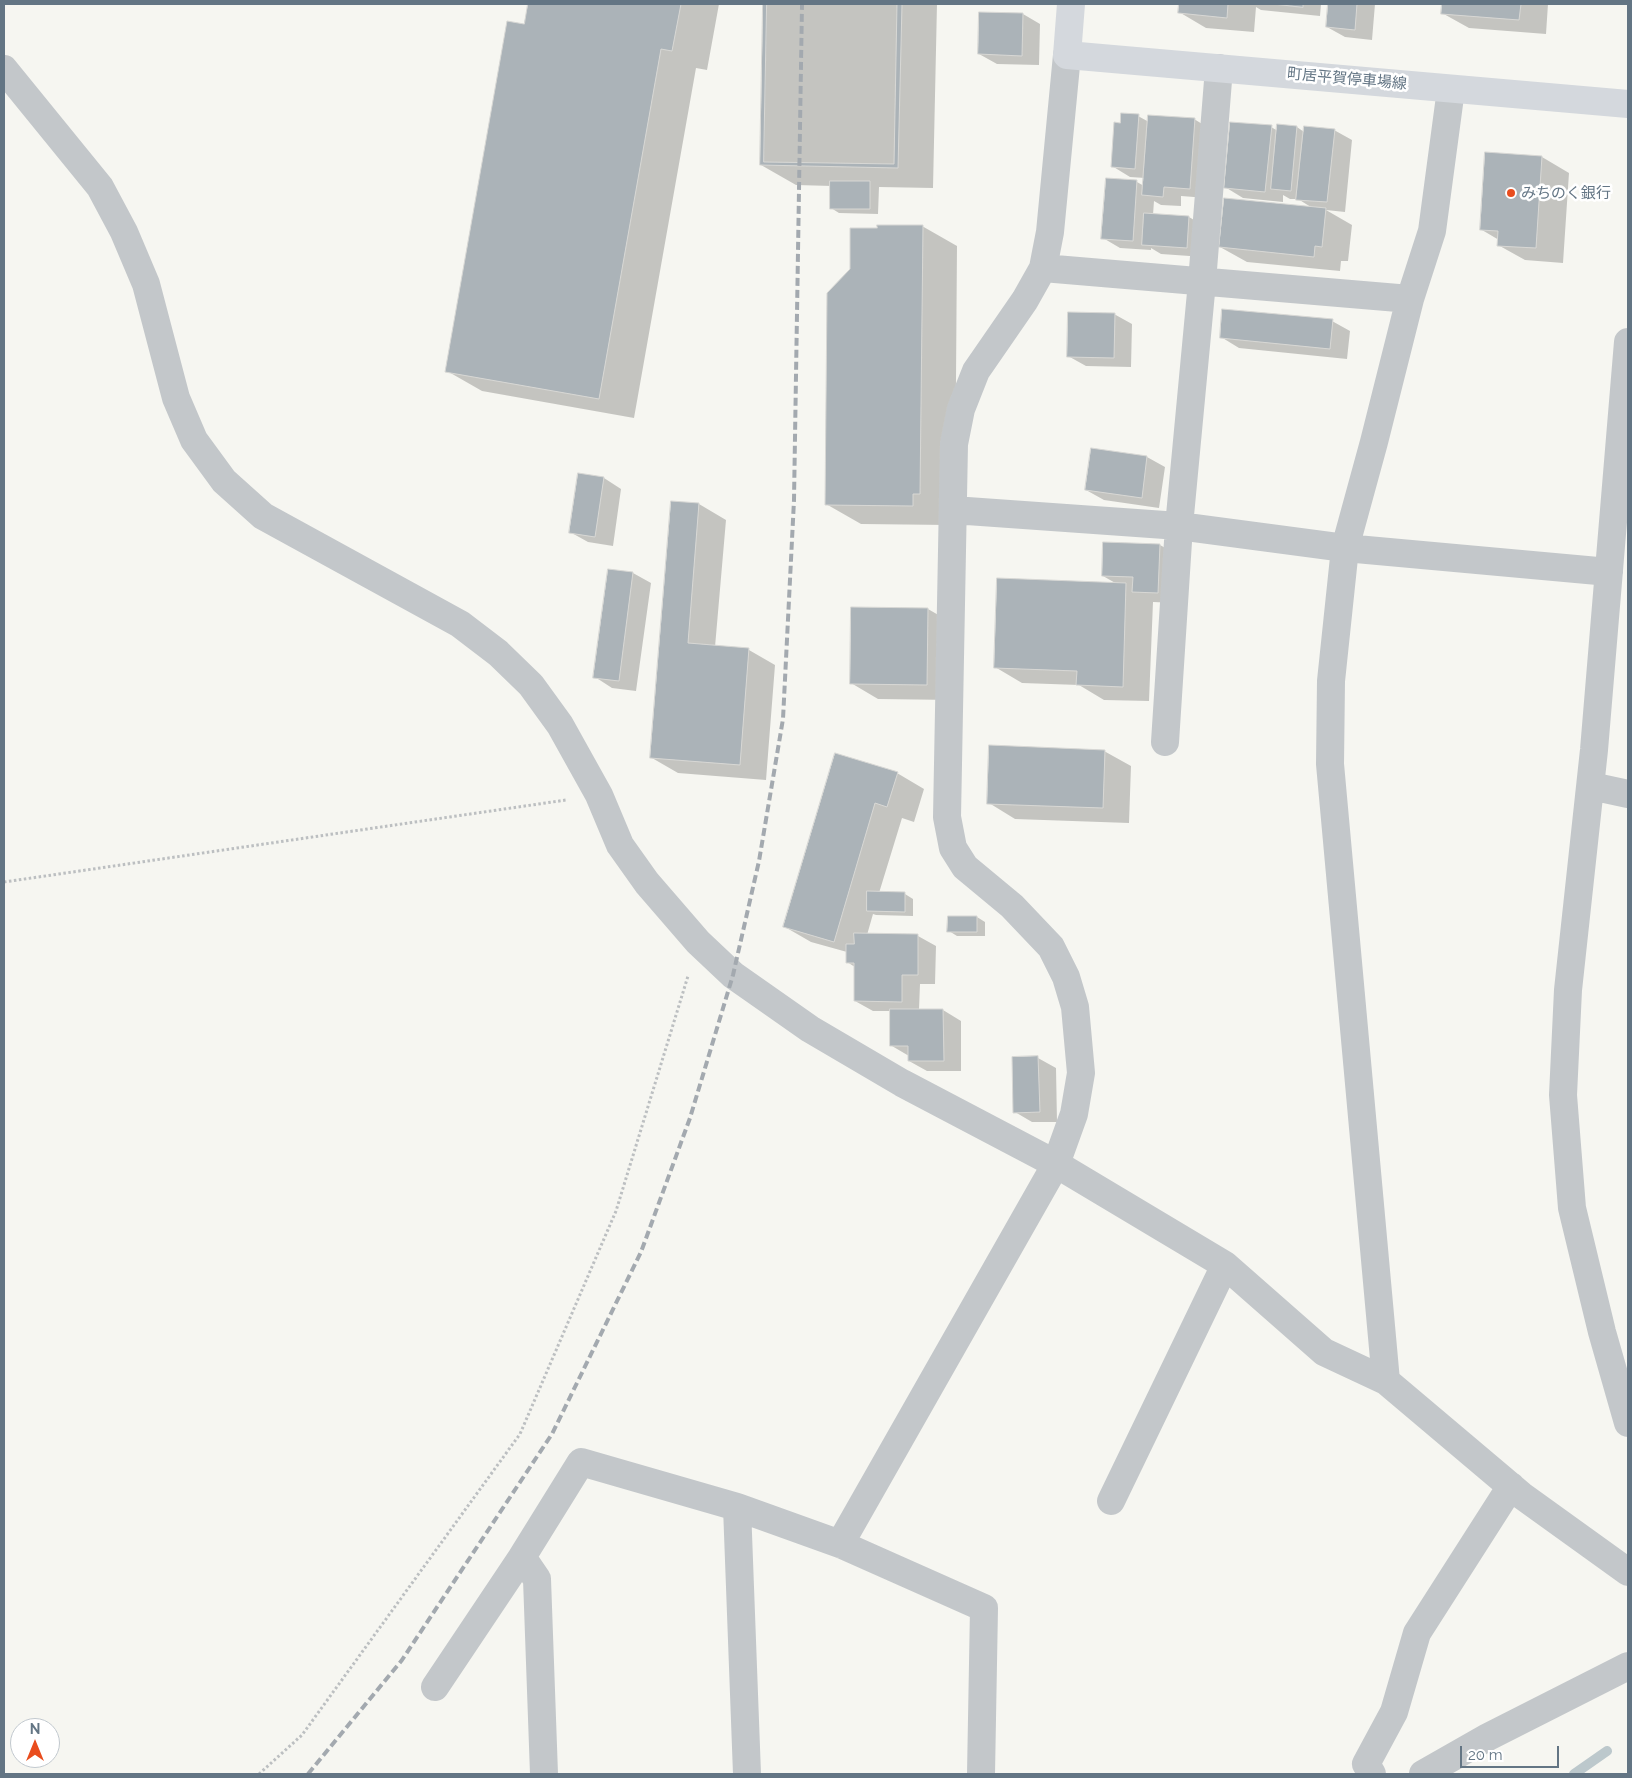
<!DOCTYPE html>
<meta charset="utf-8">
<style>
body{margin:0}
#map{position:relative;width:1632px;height:1778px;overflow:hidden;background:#f6f6f1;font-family:Raleway,sans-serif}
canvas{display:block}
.frame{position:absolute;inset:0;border:5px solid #637584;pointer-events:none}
.north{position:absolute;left:10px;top:1718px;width:50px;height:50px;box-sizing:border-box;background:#fff;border:1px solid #c1c8ce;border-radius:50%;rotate:0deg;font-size:14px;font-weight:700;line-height:20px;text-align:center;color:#637584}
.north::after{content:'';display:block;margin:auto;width:18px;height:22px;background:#e94d1e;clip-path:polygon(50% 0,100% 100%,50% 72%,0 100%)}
.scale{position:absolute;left:1460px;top:1746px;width:99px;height:22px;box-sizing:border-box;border:2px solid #637584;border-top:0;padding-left:6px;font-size:15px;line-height:18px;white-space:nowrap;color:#637584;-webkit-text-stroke:4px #fff;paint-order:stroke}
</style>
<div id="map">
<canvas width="1632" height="1778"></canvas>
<div class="frame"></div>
<div class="north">N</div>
<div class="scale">20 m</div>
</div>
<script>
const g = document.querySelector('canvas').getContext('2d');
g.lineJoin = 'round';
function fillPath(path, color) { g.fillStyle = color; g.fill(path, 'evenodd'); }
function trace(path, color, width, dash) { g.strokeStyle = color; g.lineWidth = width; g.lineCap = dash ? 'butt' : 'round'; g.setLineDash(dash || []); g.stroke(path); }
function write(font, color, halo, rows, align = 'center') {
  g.font = font + ' Raleway,"Noto Sans JP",sans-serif'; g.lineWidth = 5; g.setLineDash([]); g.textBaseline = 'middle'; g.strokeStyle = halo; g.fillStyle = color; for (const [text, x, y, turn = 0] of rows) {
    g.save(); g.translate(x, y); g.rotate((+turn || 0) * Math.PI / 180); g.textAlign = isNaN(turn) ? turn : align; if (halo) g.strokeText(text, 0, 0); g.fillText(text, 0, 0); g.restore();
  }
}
const shadow = new Path2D(`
 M529 4H719L707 70 696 68 634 418 482 391 447 371Z
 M765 4H937L933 188 879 187 878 214 839 213 831 208 832 186 796 185 761 165Z
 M1180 4H1321L1320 16 1261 10 1256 7 1254 32 1206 28 1179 12Z
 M1329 4H1375L1372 40 1345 37 1327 27Z
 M1443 4H1548L1546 34 1469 28 1442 13Z
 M1023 14 1040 24 1039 65 997 64 979 54Z
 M1138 116 1149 122 1194 119 1212 130 1207 198 1181 196V206L1161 205 1154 201 1153 215 1189 217 1206 227 1204 257 1161 254 1151 248V250L1120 248 1103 238 1107 179 1137 182 1144 186 1145 178 1130 177 1112 166 1121 124Z
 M1271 127 1278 131 1297 127 1304 132 1334 130 1352 140 1345 212 1326 210 1352 225 1348 261H1341L1340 271 1247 262 1220 247 1314 209 1298 199H1290L1283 195V202L1243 198 1225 187Z
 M1487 154 1542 157 1569 173 1563 263 1525 260 1498 245 1499 240 1482 230Z
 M922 226 957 246 955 514 948 525 861 524 826 504Z
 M1114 314 1132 324 1131 367 1086 366 1068 356Z
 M1332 321 1350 331 1347 359 1239 348 1221 337Z
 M1092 449 1147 457 1165 467 1159 508 1104 500 1086 490Z
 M604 478 621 489 613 546 588 542 570 532Z
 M699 504 726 520 715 647 749 650 775 665 766 780 678 773 652 758Z
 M1105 543 1160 545 1178 555 1176 603 1153 602 1149 701 1104 700 1079 685 1022 683 995 667 1117 584 1103 576Z
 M609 570 633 573 651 583 636 691 612 688 595 677Z
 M928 609 954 624 953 700 878 699 851 683Z
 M1104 751 1131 766 1129 823 1015 819 989 803Z
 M836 755 897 773 924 789 914 822 902 818 879 893 905 894 913 899V916L876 915 873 914 867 935 918 936 936 946 935 984H920L919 1010H943L961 1021V1071H927L909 1061V1056L892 1046 891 1011H873L855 1001V967L847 962V952L811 942 785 927Z
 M977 917 985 922V936H957L949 931Z
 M1013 1058H1038L1056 1068 1057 1122H1032L1015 1112Z`);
const stream = new Path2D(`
 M1574 1774 1607 1751`);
const building = new Path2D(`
 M528 4H681L672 51 661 49 599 399 445 372 507 21 524 24Z
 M763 4H902L898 168 760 165Z
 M767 4H897L894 164 764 162Z
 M1179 4H1228L1227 18 1178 13Z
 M1274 4H1303V7Z
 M1328 4H1357L1355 30 1326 27Z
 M1442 4H1521L1519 20 1441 14Z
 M979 12 1023 13 1022 56 978 54Z
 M1121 113 1139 114 1135 169 1111 167 1114 122 1120 123Z
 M1148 115 1195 118 1190 189 1164 187 1163 197 1142 195Z
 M1230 122 1272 125 1265 192 1224 188Z
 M1277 124 1297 126 1291 191 1271 189Z
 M1304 126 1335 129 1327 202 1296 200Z
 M1485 152 1542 156 1536 248 1497 246 1498 231 1480 230Z
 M1106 178 1137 180 1133 241 1101 239Z
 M830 181H870V209H830Z
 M1224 198 1326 208 1322 247 1315 246 1314 257 1219 247Z
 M1144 213 1189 216 1187 248 1142 245Z
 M877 225H923L920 494H913V506L825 505 827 293 850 269V228H877Z
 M1222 309 1333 319 1330 349 1220 338Z
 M1068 312 1115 313 1114 358 1067 357Z
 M1091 448 1147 456 1142 498 1085 490Z
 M578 473 604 477 595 537 569 533Z
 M671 501 699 503 688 643 749 648 740 765 650 758Z
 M1103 542 1160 544 1158 593 1132 592 1133 577 1102 576Z
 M608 569 633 572 619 681 593 678Z
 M997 578 1126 583 1123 687 1076 685 1077 671 994 668Z
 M851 607 928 608 927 685 850 684Z
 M989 745 1105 750 1103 808 987 804Z
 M835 753 898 772 887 807 875 803 834 942 783 927Z
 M867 891 905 892V912L867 911Z
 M948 916H977V932H947Z
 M854 933 918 934V975H902V1002L854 1001V963H846V944H854Z
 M890 1009H943L944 1061H908V1046H890Z
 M1038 1056 1040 1112 1013 1113 1012 1057Z`);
const path = new Path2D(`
 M4 882 566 800
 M259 1774 302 1735 520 1434 616 1211 688 976`);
const minor = new Path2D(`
 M4 69 100 187 124 232 146 284 176 398 194 440 224 481 263 516 460 624 498 653 531 685 560 725 599 795 620 845 647 883 698 942 733 975 810 1029 902 1083 1056 1164 1225 1265 1324 1352 1386 1381 1521 1495 1628 1572
 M1043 268 1410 299
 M1628 342 1594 750 1568 990 1563 1095 1572 1208 1602 1332 1628 1423
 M953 510 1179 526 1345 548 1609 572
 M1165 742 1179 526 1202 282 1219 68
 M1591 786 1628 794
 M1386 1381 1330 764 1331 681 1345 548 1374 442 1410 299 1432 231 1451 89
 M1111 1501 1225 1265
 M737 1507 747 1774
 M840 1544 1056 1164 1074 1114 1081 1073 1075 1007 1066 977 1051 947 1012 906 965 867 953 848 947 817 954 444 961 409 976 371 1025 300 1043 268 1050 232 1067 55
 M435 1687 522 1557
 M544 1774 537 1579 522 1557 581 1462 737 1507 840 1544 984 1608 981 1774
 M1372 1774 1366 1764 1394 1712 1417 1633 1511 1486
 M1423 1774 1488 1737 1628 1666`);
const major = new Path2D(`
 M1071 4 1067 55 1628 104`);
const rail = new Path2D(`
 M308 1774 402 1660 552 1434 641 1252 690 1118 733 975 759 861 783 719 794 500 802 4`);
const markers = [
 [1511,193,5,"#e94d1e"]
];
const streetNames = [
 ["町居平賀停車場線",1347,79,5]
];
const poiNames = [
 ["みちのく銀行",1521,193]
];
fillPath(shadow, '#0003');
trace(stream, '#bcc8cc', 10);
fillPath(building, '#abb3b8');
trace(building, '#d7d7d4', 1);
trace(path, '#bcbfc1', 3, [2.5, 2.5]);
trace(minor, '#c3c7ca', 28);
trace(major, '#d4d8dd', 28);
trace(rail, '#a3a9af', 4, [8, 4]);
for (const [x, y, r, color] of markers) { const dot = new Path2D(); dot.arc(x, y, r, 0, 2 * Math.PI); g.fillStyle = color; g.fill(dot); trace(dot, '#fff', 2); }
write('15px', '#637584', '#fff', streetNames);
write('15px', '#637584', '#fff', poiNames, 'left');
</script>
